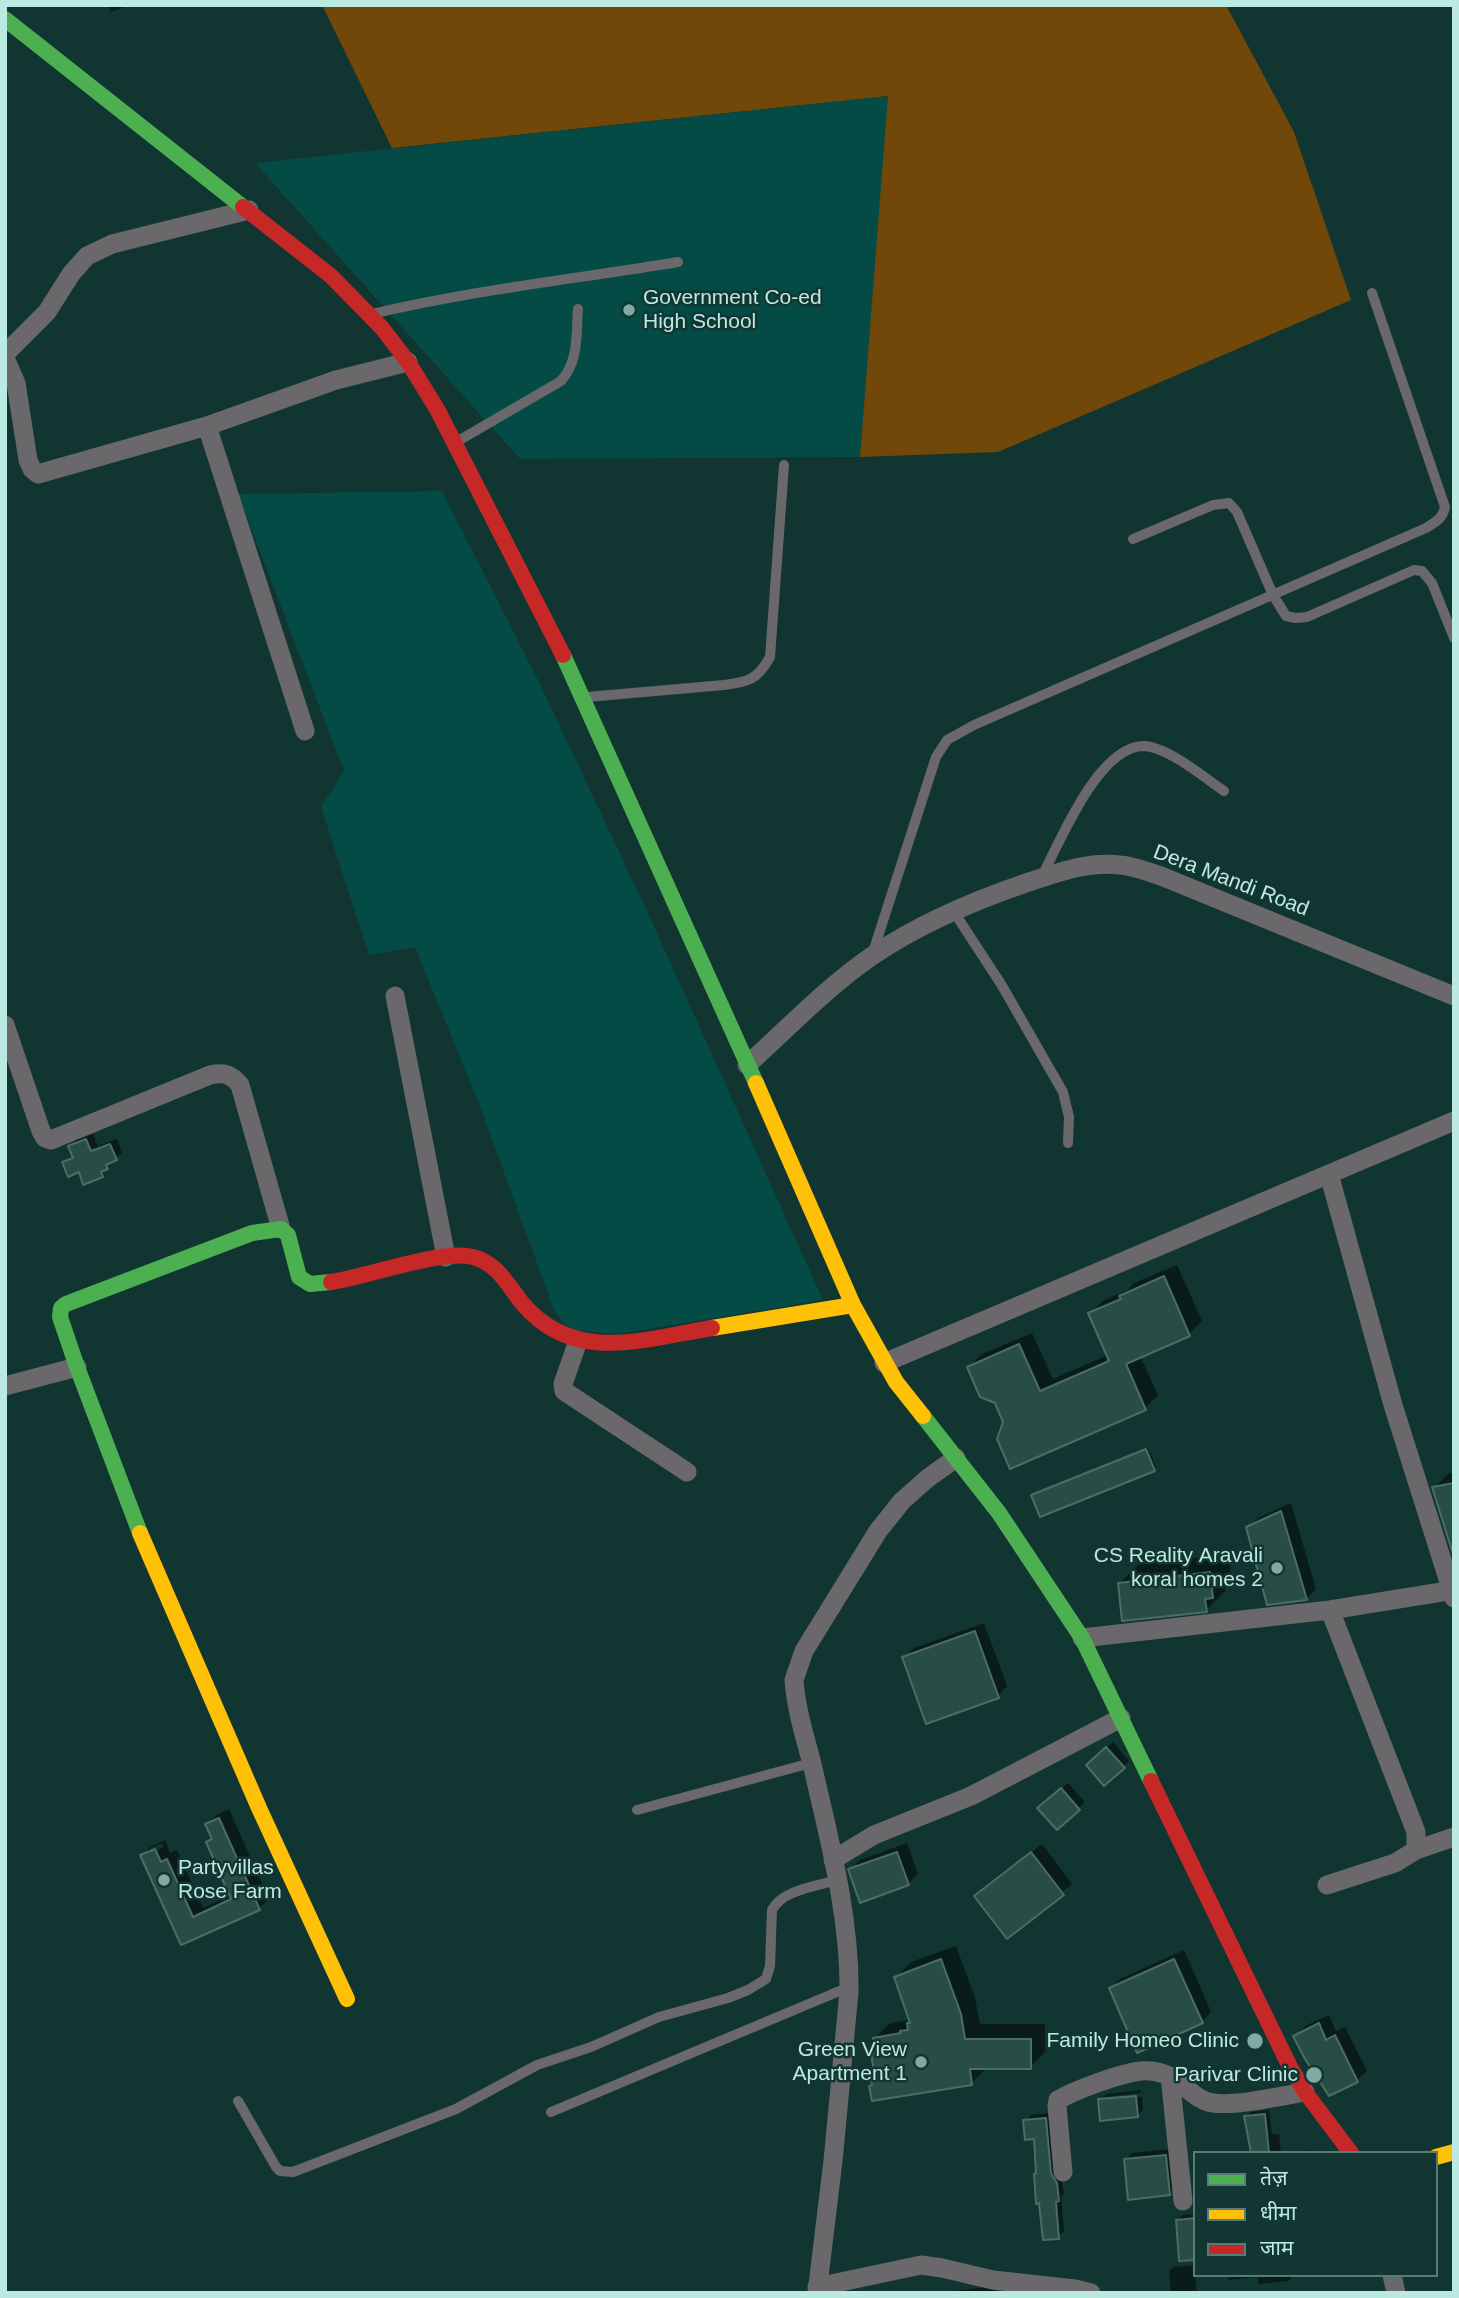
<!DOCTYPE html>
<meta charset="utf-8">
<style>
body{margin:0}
#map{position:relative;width:1459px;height:2298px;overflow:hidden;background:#113531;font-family:Arial,"Noto Sans Devanagari",sans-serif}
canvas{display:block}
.frame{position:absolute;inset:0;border:7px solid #baeae2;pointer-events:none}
.legend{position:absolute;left:1193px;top:2151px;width:245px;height:126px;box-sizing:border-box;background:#143632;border:2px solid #567e78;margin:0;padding:9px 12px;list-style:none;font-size:21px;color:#baeae2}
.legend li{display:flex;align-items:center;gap:14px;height:35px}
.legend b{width:35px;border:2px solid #567e78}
</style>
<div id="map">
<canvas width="1459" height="2298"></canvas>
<div class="frame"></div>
<ul class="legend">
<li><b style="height:9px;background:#4caf50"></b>तेज़</li>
<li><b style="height:9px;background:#ffc107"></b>धीमा</li>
<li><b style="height:9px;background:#c62828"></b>जाम</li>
</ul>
</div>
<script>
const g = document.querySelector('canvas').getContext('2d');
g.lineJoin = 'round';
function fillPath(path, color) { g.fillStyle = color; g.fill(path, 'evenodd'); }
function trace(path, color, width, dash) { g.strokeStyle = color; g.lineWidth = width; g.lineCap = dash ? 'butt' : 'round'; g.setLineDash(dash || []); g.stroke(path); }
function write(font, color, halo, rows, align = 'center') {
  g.font = font + ' Arial,sans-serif'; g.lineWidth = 5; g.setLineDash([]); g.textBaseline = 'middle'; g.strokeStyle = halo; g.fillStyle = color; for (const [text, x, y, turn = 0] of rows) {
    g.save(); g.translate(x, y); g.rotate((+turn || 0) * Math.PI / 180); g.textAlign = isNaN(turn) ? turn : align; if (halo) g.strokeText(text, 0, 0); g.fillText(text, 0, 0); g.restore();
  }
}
const built = new Path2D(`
 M889 96 860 457 520 459 255 163Z
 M442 491 539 682 648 913 823 1300 618 1334 569 1330 554 1310 481 1109 415 947 369 955 321 807 344 771 238 494Z`);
const green = new Path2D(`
 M322 5H1226L1294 132 1351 300 998 452 860 457 888 96 392 148Z`);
const shadow = new Path2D(`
 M109 5H128L111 12Z
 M93 1134 98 1146 117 1139 122 1153 113 1160 102 1175 80 1170 64 1162 74 1155 70 1147 76 1140Z
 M1177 1265 1202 1321 1189 1334 1140 1356 1158 1395 1145 1408 1005 1422 996 1402 969 1367 982 1354 1032 1333 1053 1379 1108 1355 1090 1314 1103 1301 1128 1290 1134 1283Z
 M1148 1448 1156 1467 1154 1469 1036 1493Z
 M1454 1472V1551L1434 1488 1449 1473Z
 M1291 1503 1316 1589 1306 1599 1248 1528 1258 1518Z
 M1229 1554 1231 1577 1225 1584V1591L1206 1610 1120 1583 1139 1564Z
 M984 1623 1007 1686 998 1696 904 1658 914 1648Z
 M1113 1742 1129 1761 1123 1767 1088 1765Z
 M1068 1783 1085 1802 1057 1828 1046 1803Z
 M229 1809 269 1899 259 1908 182 1943 142 1855 152 1846 165 1840 170 1853 177 1850 203 1908 231 1895 208 1843 213 1837 207 1824 217 1815ZM162 1843 164 1847 151 1852V1848Z
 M907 1843 918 1874 908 1884 850 1870 860 1860Z
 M1042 1844 1072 1884 1007 1936 976 1896Z
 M956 1946 975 1998 980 2024H1045V2052L1030 2067H987L972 2083H874L872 2073 875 2069 873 2053 877 2049 875 2038 890 2023 911 2020 896 1977 911 1962Z
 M1184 1950 1211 2012 1202 2022 1111 1988 1120 1979Z
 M1329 2015 1336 2031 1345 2027 1367 2071 1357 2080 1329 2094 1295 2036 1305 2026Z
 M1141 2090V2093L1104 2097V2100L1142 2097 1143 2110 1137 2116 1100 2100 1106 2094Z
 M1269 2110 1272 2134H1279L1281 2153 1311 2150 1312 2153H1252L1246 2117 1251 2112Z
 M1051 2113 1064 2194 1061 2196 1064 2231 1058 2237 1038 2172 1035 2137 1025 2121 1031 2115Z
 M1171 2149 1175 2187 1169 2194 1126 2159 1132 2153Z
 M1195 2214V2258L1178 2220 1183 2215Z
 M1194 2265 1197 2293H1171L1169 2271 1174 2267Z
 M1228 2275H1293V2276L1288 2281 1258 2284V2277L1229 2280Z
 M993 2286 994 2293H946L947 2292Z`);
const building = new Path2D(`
 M86 1139 91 1151 110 1144 117 1160 106 1165 108 1169 101 1172 103 1177 83 1185 79 1172 68 1177 62 1162 73 1158 68 1146Z
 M1164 1276 1190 1336 1126 1364 1146 1410 1010 1469 997 1439 1003 1422 995 1403 980 1397 967 1367 1019 1344 1040 1391 1109 1361 1088 1313 1121 1299 1119 1296Z
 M1146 1449 1155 1471 1040 1517 1031 1495Z
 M1454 1483V1557L1432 1487Z
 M1281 1511 1307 1600 1267 1605 1246 1527Z
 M1210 1572 1213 1598 1205 1599 1207 1612 1122 1621 1118 1583Z
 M975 1631 999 1698 926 1724 902 1657Z
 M1106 1747 1125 1768 1104 1786 1086 1765Z
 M1061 1788 1080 1810 1057 1830 1037 1808Z
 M219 1818 260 1910 181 1945 140 1855 155 1849 161 1862 167 1859 193 1917 231 1899 206 1842 212 1839 205 1824Z
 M897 1852 909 1885 860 1903 848 1869Z
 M1031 1852 1064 1895 1007 1939 974 1896Z
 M941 1959 961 2014 965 2039H1031V2069H970L972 2085 872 2101 869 2086 872 2085 870 2072H874L871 2053 876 2052 873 2038 901 2033 900 2031 908 2030 907 2023H910L894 1977Z
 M1174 1959 1203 2023 1137 2053 1109 1988Z
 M1319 2023 1326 2040 1335 2035 1358 2082 1329 2096 1305 2059 1293 2036Z
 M1136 2096 1138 2117 1100 2121 1098 2099Z
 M1265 2114 1269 2153H1251L1244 2116Z
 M1046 2118 1051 2173 1057 2183 1059 2201 1056 2202 1059 2239 1043 2240 1039 2203 1036 2204 1034 2174 1036 2173 1034 2139 1025 2140 1023 2120Z
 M1166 2155 1170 2195 1128 2200 1124 2159Z
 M1195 2218V2260L1179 2261 1176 2220Z`);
const lane = new Path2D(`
 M372 314C473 290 576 279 678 262
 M458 441 561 381C579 361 576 335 578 309
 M1133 539 1213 505 1229 503 1237 512 1273 595 1286 616 1295 618 1307 617 1414 570 1422 571 1432 583 1454 638
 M587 697 724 685C749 682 758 679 770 657L784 465
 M1041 878C1060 842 1098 746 1144 746 1168 747 1205 778 1224 791
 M954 912 1001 984 1063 1092 1069 1117 1068 1143
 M873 952 936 757 947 740 974 725 1426 528C1436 522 1443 518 1445 507L1372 293
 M637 1810 811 1763
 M238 2101 276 2167 280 2171 293 2172 456 2109 537 2065 591 2047 659 2017 728 1998 748 1990 766 1979 770 1966 772 1910C782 1890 817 1886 837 1880
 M551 2112 849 1987`);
const street = new Path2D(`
 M5 354 47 312 71 274 87 256 112 244 249 210
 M5 358 16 383 28 460 32 469 38 474 207 426 336 380 408 362
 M207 426 305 731
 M395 996 446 1257
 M5 1025 41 1131 45 1138 51 1140 210 1075C224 1072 231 1074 240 1085L281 1229
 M747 1065C788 1028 827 987 872 956 919 924 973 901 1026 883 1057 873 1087 861 1120 865 1134 866 1148 872 1161 876L1454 996
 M1329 1174 1393 1405 1454 1598
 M578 1341 563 1384 564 1391 687 1472
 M884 1363 1454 1121
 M5 1386 77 1367
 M1330 1610 1416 1832V1850
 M1082 1638 1330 1610 1454 1590
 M833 1860 874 1835 971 1796 1121 1718
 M1327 1885 1395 1863 1416 1850 1454 1837
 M1170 2076 1183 2201
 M1063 2172 1057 2106 1058 2100C1075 2090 1121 2073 1141 2071 1149 2070 1160 2072 1167 2075 1182 2081 1192 2097 1208 2102 1230 2108 1281 2096 1305 2092
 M1392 2275 1396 2293
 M817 2287 921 2265 942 2268 993 2280 1075 2289 1091 2293
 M817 2293 833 2161 849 1992C850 1915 829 1839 812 1764 805 1737 796 1709 794 1680L804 1651 878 1531 902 1501 928 1478 956 1458`);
const fast = new Path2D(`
 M5 19 243 207
 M563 655 756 1083
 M923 1416 999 1513 1082 1638 1151 1781
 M140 1533 77 1367 60 1317 61 1308 66 1304 252 1233 281 1229 288 1235 299 1277 310 1284 331 1282`);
const slow = new Path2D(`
 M756 1083 853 1305 896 1382 923 1416
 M712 1328 853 1305
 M140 1533 259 1808 347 1999
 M1436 2157 1454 2152`);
const jam = new Path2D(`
 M243 207 331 276 382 328 408 362 437 409 563 655
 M331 1282C367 1277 442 1249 473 1257 497 1263 508 1285 522 1303 574 1365 644 1339 712 1328
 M1151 1781 1290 2067 1305 2092 1351 2153`);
const markers = [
 [629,310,7,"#7faba4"],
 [1277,1568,7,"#7faba4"],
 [164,1880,7,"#7faba4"],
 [1255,2041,9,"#7faba4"],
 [921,2062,7,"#7faba4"],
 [1314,2075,9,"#7faba4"]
];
const poiNames = [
 ["Government Co-ed",643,298,"left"],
 ["High School",643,322,"left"],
 ["CS Reality Aravali",1263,1556],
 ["koral homes 2",1263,1580],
 ["Partyvillas",178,1868,"left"],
 ["Rose Farm",178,1892,"left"],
 ["Family Homeo Clinic",1239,2041],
 ["Green View",907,2050],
 ["Apartment 1",907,2074],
 ["Parivar Clinic",1298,2075]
];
const streetNames = [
 ["Dera Mandi Road",1231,881,21]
];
fillPath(built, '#054b45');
fillPath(green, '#71480a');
fillPath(shadow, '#0007');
fillPath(building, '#284d45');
trace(building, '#4b6d64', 2);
trace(lane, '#6a686b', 10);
trace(street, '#6a686b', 19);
trace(fast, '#4caf50', 16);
trace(slow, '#ffc107', 16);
trace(jam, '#c62828', 16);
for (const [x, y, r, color] of markers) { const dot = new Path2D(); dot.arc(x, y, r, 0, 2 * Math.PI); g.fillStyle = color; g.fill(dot); trace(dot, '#143632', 2.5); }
write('21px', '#baeae2', '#143632', poiNames, 'right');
write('21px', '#baeae2', '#143632', streetNames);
</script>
